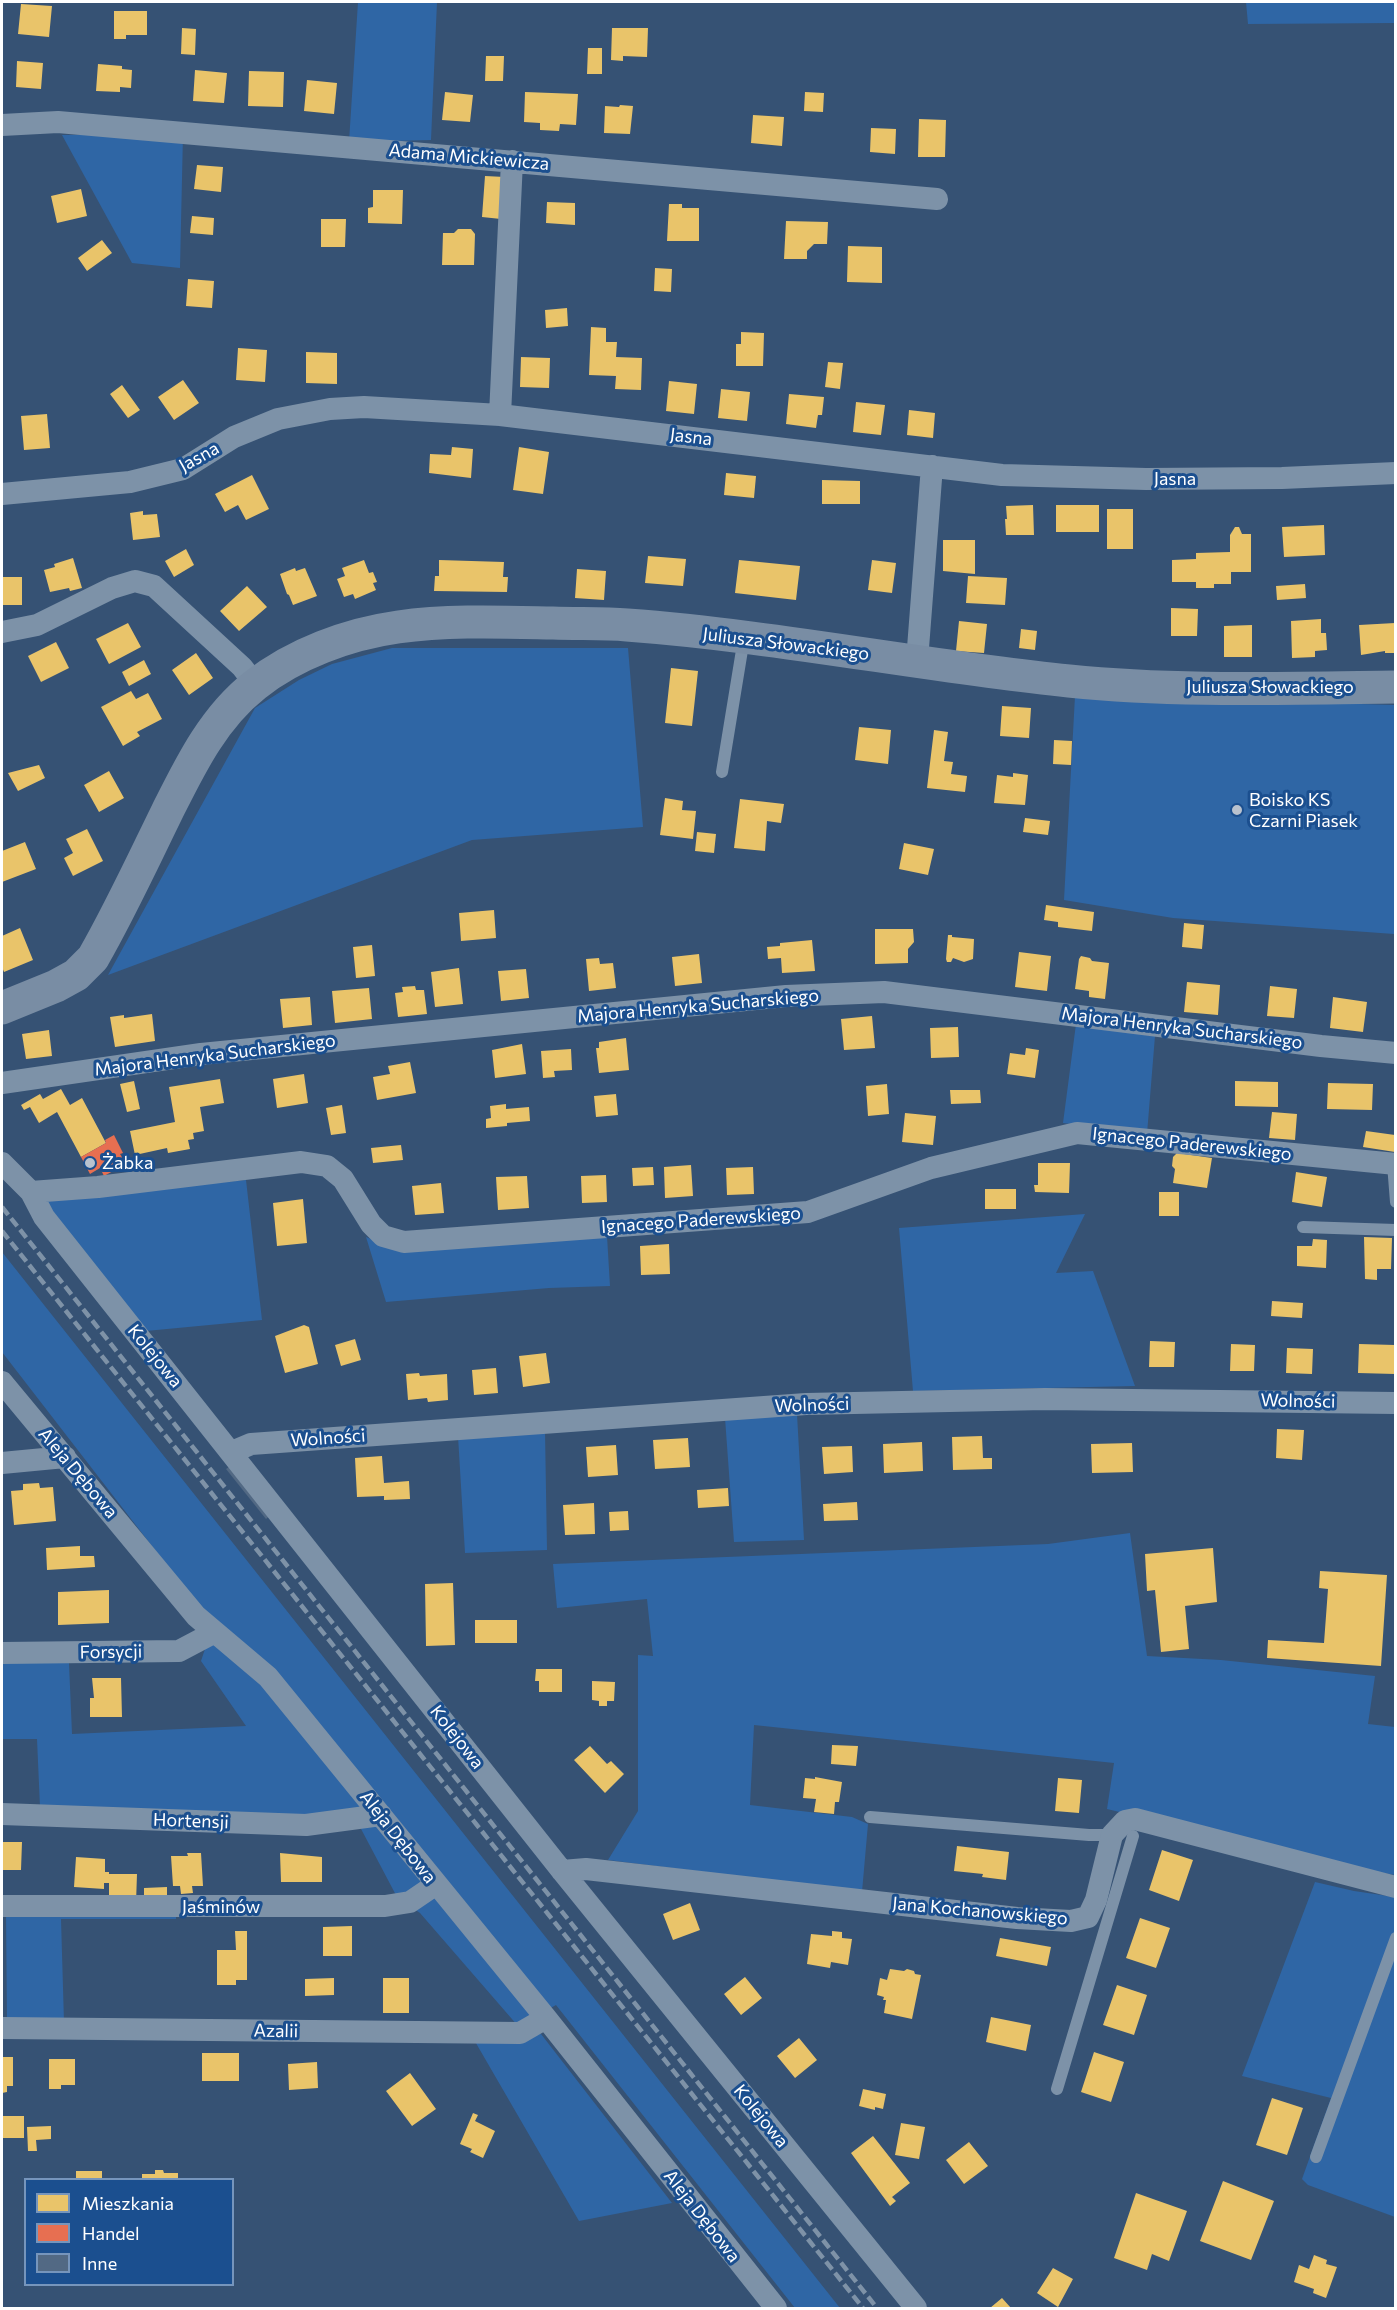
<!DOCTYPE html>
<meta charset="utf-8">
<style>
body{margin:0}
#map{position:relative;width:1397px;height:2310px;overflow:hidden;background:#365274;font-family:Commissioner,sans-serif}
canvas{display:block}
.frame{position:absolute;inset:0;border:3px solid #fff;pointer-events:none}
.legend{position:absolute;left:24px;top:2178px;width:210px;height:108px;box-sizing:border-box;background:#1b4f8f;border:2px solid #7695bc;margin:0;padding:8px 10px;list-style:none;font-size:18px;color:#fff}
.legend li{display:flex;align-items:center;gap:12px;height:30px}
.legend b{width:30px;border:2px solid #7695bc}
</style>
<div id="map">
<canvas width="1397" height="2310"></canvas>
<div class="frame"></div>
<ul class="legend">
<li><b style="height:16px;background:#e9c46a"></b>Mieszkania</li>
<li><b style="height:16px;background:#e76f51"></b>Handel</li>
<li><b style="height:16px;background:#526984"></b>Inne</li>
</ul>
</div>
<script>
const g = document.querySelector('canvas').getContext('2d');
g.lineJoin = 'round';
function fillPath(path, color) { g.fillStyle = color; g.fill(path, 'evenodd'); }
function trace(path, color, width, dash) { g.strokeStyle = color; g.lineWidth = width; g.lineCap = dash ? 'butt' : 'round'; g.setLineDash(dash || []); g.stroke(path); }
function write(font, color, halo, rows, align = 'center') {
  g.font = font + ' Commissioner,sans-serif'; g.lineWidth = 6; g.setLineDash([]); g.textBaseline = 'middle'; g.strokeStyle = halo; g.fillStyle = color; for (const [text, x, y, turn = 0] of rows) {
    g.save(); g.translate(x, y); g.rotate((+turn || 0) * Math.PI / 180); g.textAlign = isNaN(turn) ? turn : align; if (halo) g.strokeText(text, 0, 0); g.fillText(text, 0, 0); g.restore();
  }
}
const green = new Path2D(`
 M358 2H437L431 140 349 142Z
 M1246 2H1395V23L1248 24Z
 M183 134 180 268 132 263 62 135Z
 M392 648H628L643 827 472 840 108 975 255 708 299 680 332 664Z
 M1075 696 1395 705 1394 934 1173 918 1064 900Z
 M1076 1024 1155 1036 1147 1134 1063 1123Z
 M246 1180 262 1320 146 1331 42 1199Z
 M1085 1214 1056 1273 1093 1271 1135 1386 913 1391 899 1228Z
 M607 1236 610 1286 549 1288 386 1302 366 1237 397 1250Z
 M2 1252 840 2308H795L556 2005 518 2026 420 1913 397 1897 360 1827 304 1817 40 1807 37 1739H2V1660L69 1663 72 1734 246 1726 201 1661 213 1625 2 1352Z
 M797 1414 804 1540 734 1542 725 1418Z
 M545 1431 547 1550 465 1553 458 1436Z
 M1130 1533 1147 1656 1221 1660 1375 1676 1368 1724 1395 1727V1875L1348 1867 1107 1809 1114 1763 754 1725 750 1805 852 1817 868 1824 862 1892 608 1860 638 1811V1655L653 1656 647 1599 557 1608 553 1564 1048 1544Z
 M1315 1882 1354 1891 1395 1897V2217L1308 2185 1302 2179 1331 2098 1242 2076Z
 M6 1912H176V1919H61L64 2022 7 2020Z
 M541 2034 672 2203 579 2221 473 2038Z`);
const homes = new Path2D(`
 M21 4 52 6 49 37 18 34Z
 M114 11H147V35H126V39H114Z
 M182 28 196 29 195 55 181 54Z
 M612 28H648L647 57 623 56V61L611 60Z
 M588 48H602V74H587Z
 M486 56H504L503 81H485Z
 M17 61 43 63 41 89 16 87Z
 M98 64 122 66V69L132 70 131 88 120 87V92L96 91Z
 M195 70 227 73 224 103 193 101Z
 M249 71 284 72 283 107 248 106Z
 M307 80 337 83 334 114 304 111Z
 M445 92 473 95 470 122 442 120Z
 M525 92 578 94 576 125 560 124 559 131 540 130V123L524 122Z
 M805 92 824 93 823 112 804 111Z
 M620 105 633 106 630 134 604 133 605 106 619 107Z
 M753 115 784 117 782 146 751 143Z
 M919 119 946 120 945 157H918Z
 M871 128 896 129 895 154 870 152Z
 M197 165 223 167 221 192 194 189Z
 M485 176 505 177 501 219 482 217Z
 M81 189 87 216 57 223 51 196Z
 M373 190H403L402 224 368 223V208L373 207Z
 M547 202 575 203V225L546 223Z
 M669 204H682V208H699V241H667Z
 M192 216 214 218 213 235 190 233Z
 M321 219H346L345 247H321Z
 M786 221 828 222 827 244H814L807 251V259H784Z
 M458 229H471L475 234 474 265H442L443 233H454Z
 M102 240 112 253 87 271 78 258Z
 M848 246 882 247V283L847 282Z
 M655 268 672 269 671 292 654 291Z
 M188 279 214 281 212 308 186 306Z
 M567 308 568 326 546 328 545 310Z
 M591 327 606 328V342H617L616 357 642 358 641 390 615 389 616 376 589 375Z
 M741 332 764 333 763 366H736V344H741Z
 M238 348 267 350 265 382 236 380Z
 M306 352 337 353V384L306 383Z
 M521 357 550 358 549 388 520 387Z
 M828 362 843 363 840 389 825 387Z
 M183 380 199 403 174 420 158 397Z
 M669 381 697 384 694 414 666 411Z
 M122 385 140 410 128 418 110 394Z
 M721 389 750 392 747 421 718 418Z
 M789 394 824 397 822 415H818L816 428 786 424Z
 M856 402 885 405 881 435 853 432Z
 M909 410 935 413 933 438 907 435Z
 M47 414 50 448 24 450 21 416Z
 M452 447 473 449 471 478 429 473 430 454 451 455Z
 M519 447 549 452 543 494 513 490Z
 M726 473 756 476 754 498 724 495Z
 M252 475 269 509 246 520 238 505 225 512 215 494Z
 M822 480 860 481V504H822Z
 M1033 505 1034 535H1006L1005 519H1007L1006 506Z
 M1056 505H1099V532H1056Z
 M1107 509H1133V549H1107Z
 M143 511V515L157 514 160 537 133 540 130 513Z
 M1324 525 1325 555 1284 557 1282 527Z
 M1235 527H1239L1242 534H1251V572H1231V584H1214V588H1196V582H1172V560L1196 559V553L1230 552V535Z
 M943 540H975V574L943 571Z
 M186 549 194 565 174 577 165 561Z
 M648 556 686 559 683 586 645 583Z
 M73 558 82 588 70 591 69 588 50 592 44 570 55 567 54 564Z
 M364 560 369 573 373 572 377 582 373 583 376 590 355 599 353 594 344 597 337 579 345 576 342 568Z
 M439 560 504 562 503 577H508L507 592 434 591 435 576H439Z
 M739 560 800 566 796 600 735 593Z
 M872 560 896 563 892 593 868 590Z
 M295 568 296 571 305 568 317 596 293 605 289 595 287 594 280 574Z
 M577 569 606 571 604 600 575 598Z
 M968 576 1007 578 1005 605 966 603Z
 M2 577H22V605H2Z
 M1305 584 1306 598 1277 600 1276 586Z
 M247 586 267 607 239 631 220 611Z
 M1171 608 1198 609 1197 636H1171Z
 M1321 619V633H1326L1327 650 1315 651V657L1292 658 1291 621Z
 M959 621 987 624 984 653 956 651Z
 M128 623 141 647 109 664 96 639Z
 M1395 623V653H1385V651L1361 655 1359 625Z
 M1252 625V657H1224V626Z
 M1021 629 1037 631 1035 650 1019 648Z
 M56 642 69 668 41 682 28 656Z
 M196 653 213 678 189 695 172 670Z
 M144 660 151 674 129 686 122 672Z
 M671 668 698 671 692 726 665 723Z
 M131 691 136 699 148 693 162 719 137 732 140 736 123 746 101 707Z
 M1002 706 1031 708 1029 738 1000 736Z
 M859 727 891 730 888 764 855 760Z
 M934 730 948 732 944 761 953 762 951 774 967 776 965 792 927 788Z
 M1054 740 1072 741 1071 765 1053 764Z
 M39 765 45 778 18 791 8 773Z
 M109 771 124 798 99 812 84 785Z
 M1013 773 1028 775 1025 805 994 803 997 775 1013 777Z
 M665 798 683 801 682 810 696 811 693 839 660 835Z
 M740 799 784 804 781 823 767 821 765 851 734 848Z
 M1025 818 1050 821 1048 835 1023 832Z
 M87 829 103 861 73 876 64 858 73 853 66 839Z
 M697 832 716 834 714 853 695 851Z
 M25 842 36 869 2 882V851Z
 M904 843 934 849 928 875 899 869Z
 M1046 905 1094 912 1092 931 1058 927V922L1044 920Z
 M494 910 496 938 461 941 459 913Z
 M1184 923 1204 925 1202 949 1182 947Z
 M20 928 33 960 4 972 2 967V936Z
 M875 929H913L914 942 908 949V963L875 964Z
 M948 935H952V937L974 939 973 959 964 962 953 958 951 962H947L946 959Z
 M812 940 815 971 782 973 781 958 768 959 767 947 780 946V943Z
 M372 945 375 976 356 978 353 947Z
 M1019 952 1051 956 1047 991 1015 987Z
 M699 954 702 983 675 986 672 957Z
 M1081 956 1090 958 1092 961 1109 963 1105 999 1089 997V991L1075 989 1079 959Z
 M599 958 600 964 613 963 616 988 589 991 586 959Z
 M459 968 463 1004 435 1007 431 972Z
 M526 969 529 998 501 1001 498 971Z
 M1187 982 1220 985 1218 1015 1184 1012Z
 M415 986 416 990H424L427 1014 398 1017 395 993 403 992 402 987Z
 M1270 986 1297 989 1294 1018 1267 1016Z
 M369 988 372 1019 335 1023 332 991Z
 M310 997 312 1025 283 1028 280 999Z
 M1333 997 1367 1002 1363 1032 1330 1028Z
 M152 1014 155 1041 115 1047 110 1017 124 1015V1018Z
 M872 1016 875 1048 844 1050 841 1019Z
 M958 1027 959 1057 931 1058 930 1028Z
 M49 1030 52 1056 26 1059 22 1034Z
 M626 1038 629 1070 599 1073 596 1048H599V1042Z
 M522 1044 526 1074 495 1078 492 1050Z
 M1026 1048 1039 1050 1035 1078 1007 1074 1010 1053 1025 1055Z
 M571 1049 572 1070 554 1071 555 1077 543 1078 541 1051Z
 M410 1062 416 1093 377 1100 373 1077 390 1074 388 1066Z
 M304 1074 308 1103 277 1108 273 1079Z
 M220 1079 224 1103 200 1107 204 1131 193 1133 194 1139 188 1140 190 1149 168 1153 167 1148 135 1155 130 1131 175 1122 169 1087Z
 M134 1081 140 1109 127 1112 120 1084Z
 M1235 1081 1278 1082V1107L1235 1106Z
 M1328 1083 1373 1084 1372 1110 1327 1109Z
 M887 1084 889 1114 868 1116 866 1086Z
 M61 1089 70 1105 82 1098 106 1143 81 1157 57 1112 39 1123 30 1107 24 1110 21 1105 40 1094 43 1099Z
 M950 1090H980L981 1103 951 1104Z
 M616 1094 618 1115 596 1117 594 1096Z
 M506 1104V1109L529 1107 530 1121 507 1123V1126L486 1128V1119L491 1118 490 1106Z
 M342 1105 346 1133 331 1135 326 1108Z
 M1272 1112 1297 1114 1295 1140 1269 1138Z
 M905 1113 936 1116 933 1145 902 1142Z
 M1366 1131 1395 1135V1152L1363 1147Z
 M401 1145 403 1160 373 1163 371 1148Z
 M1177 1153 1212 1158 1207 1188 1173 1183 1175 1169 1172 1166 1173 1157Z
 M1038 1163H1070L1069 1193 1035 1192 1034 1185H1038Z
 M691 1165 693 1196 665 1198 664 1167Z
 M653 1167 654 1185 633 1186 632 1168Z
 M753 1167 754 1194 727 1195 726 1168Z
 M1296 1172 1327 1177 1322 1207 1292 1202Z
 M606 1175 607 1202 582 1203 581 1176Z
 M527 1176 529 1208 498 1210 496 1177Z
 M441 1183 444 1213 415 1215 412 1186Z
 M985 1189H1016V1209H985Z
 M1159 1192H1179V1216H1159Z
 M303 1199 307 1243 277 1246 273 1203Z
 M1364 1237 1392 1238 1391 1269H1377V1280L1365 1279Z
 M1313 1239 1327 1240 1326 1268 1297 1266V1246H1312Z
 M669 1244 670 1274 641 1275 640 1246Z
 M1272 1301 1303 1303 1302 1318 1271 1316Z
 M304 1325 309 1327 318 1364 285 1373 275 1336Z
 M355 1339 361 1360 341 1366 335 1345Z
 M1150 1341 1175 1342 1174 1367H1149Z
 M1231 1344 1255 1345 1254 1371H1230Z
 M1359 1344 1395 1345V1374L1358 1373Z
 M1287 1348 1313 1349 1312 1374 1286 1373Z
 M546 1353 550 1383 523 1387 519 1356Z
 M496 1368 498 1393 474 1395 472 1370Z
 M419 1373 420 1376 447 1374 448 1400 428 1402 427 1398 408 1400 406 1374Z
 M1277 1429 1304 1430 1302 1460 1276 1458Z
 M982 1436 983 1458H992V1469L953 1470 952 1437Z
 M688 1438 690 1467 655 1469 653 1440Z
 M922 1442 923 1471 884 1473 883 1444Z
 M1132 1443 1133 1472 1092 1473 1091 1444Z
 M616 1445 618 1475 588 1477 586 1447Z
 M852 1446 853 1472 824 1474 822 1447Z
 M382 1456 384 1483 409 1481 410 1499 384 1500V1496L357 1497 355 1458Z
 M39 1483 40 1488 53 1487 56 1521 14 1525 11 1491 23 1490V1484Z
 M728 1488 729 1506 698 1508 697 1490Z
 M857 1502 858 1520 824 1521 823 1504Z
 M594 1503 595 1534 565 1535 563 1505Z
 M628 1511 629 1530 610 1531 609 1512Z
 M80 1546V1556H94L95 1567 47 1570 46 1548Z
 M1213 1548 1217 1602 1185 1606 1189 1649 1161 1652 1155 1590 1147 1591 1145 1554Z
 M1320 1571 1387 1575 1381 1666 1267 1658 1268 1640 1324 1643 1328 1589 1319 1588Z
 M453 1583 455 1645 426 1646 425 1584Z
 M109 1590V1623L58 1625V1592Z
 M475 1620H517V1643H475Z
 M536 1669H562V1692H539V1681H535Z
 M92 1678H121L122 1717H90V1698H94Z
 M592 1681 615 1682 614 1701H607V1706H599V1701L592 1700Z
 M832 1745 858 1746 856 1766 831 1764Z
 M590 1746 607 1764 611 1761 624 1774 605 1793 574 1760Z
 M815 1777 842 1782 839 1802H835L834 1814 814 1812 816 1799 803 1798 805 1778 815 1779Z
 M1058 1778 1082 1780 1079 1813 1055 1811Z
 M2 1842H22L21 1870H2Z
 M957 1846 1009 1852 1006 1880 982 1877 983 1874 954 1871Z
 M1162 1850 1193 1860 1179 1901 1149 1890Z
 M187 1853H201L203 1886H192L193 1893 181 1894 180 1886H173L171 1856H188Z
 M280 1853 322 1857V1882H281Z
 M76 1857 105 1859V1872H109V1874H137L136 1903H109V1883H104V1889L74 1887Z
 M167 1887V1903H144V1888Z
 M690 1903 700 1930 673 1940 663 1914Z
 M1140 1918 1170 1928 1156 1968 1126 1958Z
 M352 1926V1956H323V1927Z
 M235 1931H247V1980H236V1985H217V1950H236Z
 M832 1931 842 1932V1938L852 1939 848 1965 831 1962 830 1968 807 1964 811 1934 832 1936Z
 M1000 1938 1051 1947 1047 1966 996 1956Z
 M890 1969 904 1971 907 1969 914 1971 915 1974 921 1975 912 2019 884 2013 886 2000H883L884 1997 877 1995 880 1978 887 1980Z
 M745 1977 762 1998 741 2015 724 1994Z
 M334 1978V1995L305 1996V1979Z
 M383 1978H409V2013H383Z
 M1117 1985 1147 1995 1134 2035 1103 2025Z
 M991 2017 1031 2025 1026 2051 986 2042Z
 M799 2038 817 2060 795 2078 777 2056Z
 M1094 2052 1124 2062 1111 2102 1081 2092Z
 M202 2053H239V2081H202Z
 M2 2057H13V2086H7V2092L2 2093Z
 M49 2059H75V2085H61V2089H49Z
 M317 2062 318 2088 289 2090 288 2064Z
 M410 2073 436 2109 412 2126 386 2091Z
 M863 2089 886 2094 883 2109 875 2107V2110L859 2106Z
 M1272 2098 1303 2108 1287 2155 1256 2145Z
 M473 2113 478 2115 475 2121 495 2131 483 2158 470 2152 472 2149 460 2144Z
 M2 2116H24V2138H2Z
 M901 2123 925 2127 919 2159 895 2155Z
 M51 2126V2139L36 2140 37 2151H28L27 2127Z
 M873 2136 910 2183 892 2197 896 2201 890 2206 851 2153Z
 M969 2142 988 2166 964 2184 946 2160Z
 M155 2170H163L164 2173H178V2180H142V2174H155Z
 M76 2171H102V2180H76Z
 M1223 2181 1274 2201 1251 2260 1200 2241Z
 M1136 2193 1187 2211 1169 2261 1152 2254 1147 2270 1114 2258Z
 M1314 2255 1327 2260 1326 2264 1337 2267 1326 2298 1313 2293 1314 2289 1294 2282 1299 2265 1309 2269Z
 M1053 2268 1073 2279 1058 2307 1037 2293Z
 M1002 2298 1011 2308H990Z`);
const shops = new Path2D(`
 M114 1135 123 1153 120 1154 126 1164 104 1176 100 1168 90 1174 81 1157 106 1143 105 1140Z`);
const building = new Path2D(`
 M235 1463 274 1512 266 1519 226 1469Z`);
const lane = new Path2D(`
 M722 772 744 638
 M1393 1164 1396 1202
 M1303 1227 1396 1230
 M870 1817 1089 1835H1112
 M1057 2089 1133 1836
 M1316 2157 1396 1938`);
const street = new Path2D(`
 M2 125 58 122 937 199
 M500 415 512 161
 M2 494 130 482 183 469 234 437 278 419 330 409 364 407 500 415 1002 475 1146 479 1282 478 1396 473
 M2 632 37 625 112 588 135 581 154 586 242 667 256 685
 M917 661 932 466
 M2 1083 201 1054 786 996 884 992 1321 1046 1396 1053
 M2 1163 31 1192 44 1217 562 1871 916 2308
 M31 1192 98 1187 301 1162 327 1166 343 1179 371 1224 383 1236 404 1242 808 1212 931 1168 1077 1133 1396 1164
 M2 1382 196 1616 268 1677 546 2018 776 2308
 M232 1452 251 1444 806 1404 1045 1399 1396 1403
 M2 1463 65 1457
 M2 1653 179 1651 215 1632
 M2 1814 306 1825 381 1815
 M562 1871 586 1869 1017 1918 1071 1921 1088 1917 1096 1900 1112 1835 1125 1821 1135 1819 1396 1887
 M2 1906H385L410 1902 435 1885
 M2 2028 520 2033 546 2018`);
const secondary = new Path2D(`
 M2 1008 56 986 76 975 93 958C120 911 143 861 167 812 190 766 213 718 255 685 294 654 348 634 398 627 449 620 501 622 553 623 578 624 603 623 627 625 776 636 922 666 1069 681 1177 692 1287 688 1396 687`);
const rail = new Path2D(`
 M2 1207 877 2308
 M2 1231 863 2308`);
const markers = [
 [1237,810,6,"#b9c2ce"],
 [90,1163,6,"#b9c2ce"]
];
const streetNames = [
 ["Adama Mickiewicza",469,157,5],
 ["Jasna",691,437,7],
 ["Jasna",199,457,-29],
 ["Jasna",1175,479],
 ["Juliusza Słowackiego",786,644,7],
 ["Juliusza Słowackiego",1270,687],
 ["Majora Henryka Sucharskiego",698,1006,-5],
 ["Majora Henryka Sucharskiego",1182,1028,7],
 ["Majora Henryka Sucharskiego",215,1055,-7],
 ["Ignacego Paderewskiego",1192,1144,6],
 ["Ignacego Paderewskiego",701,1220,-4],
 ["Kolejowa",155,1356,51],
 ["Wolności",1298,1401,1],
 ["Wolności",812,1405,-2],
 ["Wolności",328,1438,-4],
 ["Aleja Dębowa",78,1473,50],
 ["Forsycji",111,1652,-1],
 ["Kolejowa",457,1737,52],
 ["Hortensji",191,1821,2],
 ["Aleja Dębowa",398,1837,52],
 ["Jaśminów",221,1907],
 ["Jana Kochanowskiego",980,1911,5],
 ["Azalii",276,2031,1],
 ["Kolejowa",761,2116,51],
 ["Aleja Dębowa",702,2216,52]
];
const poiNames = [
 ["Boisko KS",1249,800],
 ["Czarni Piasek",1249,821],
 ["Żabka",102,1163]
];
fillPath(green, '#2f66a5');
fillPath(homes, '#e9c46a');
fillPath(shops, '#e76f51');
fillPath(building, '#526984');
trace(lane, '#7d92a8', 12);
trace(street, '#7d92a8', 22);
trace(secondary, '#798da4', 33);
trace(rail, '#7e92a7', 4.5, [10, 4.5]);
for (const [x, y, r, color] of markers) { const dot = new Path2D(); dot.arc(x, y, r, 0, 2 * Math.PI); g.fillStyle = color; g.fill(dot); trace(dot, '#1b4f8f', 2); }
write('18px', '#fff', '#1b4f8f', streetNames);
write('18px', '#fff', '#1b4f8f', poiNames, 'left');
</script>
